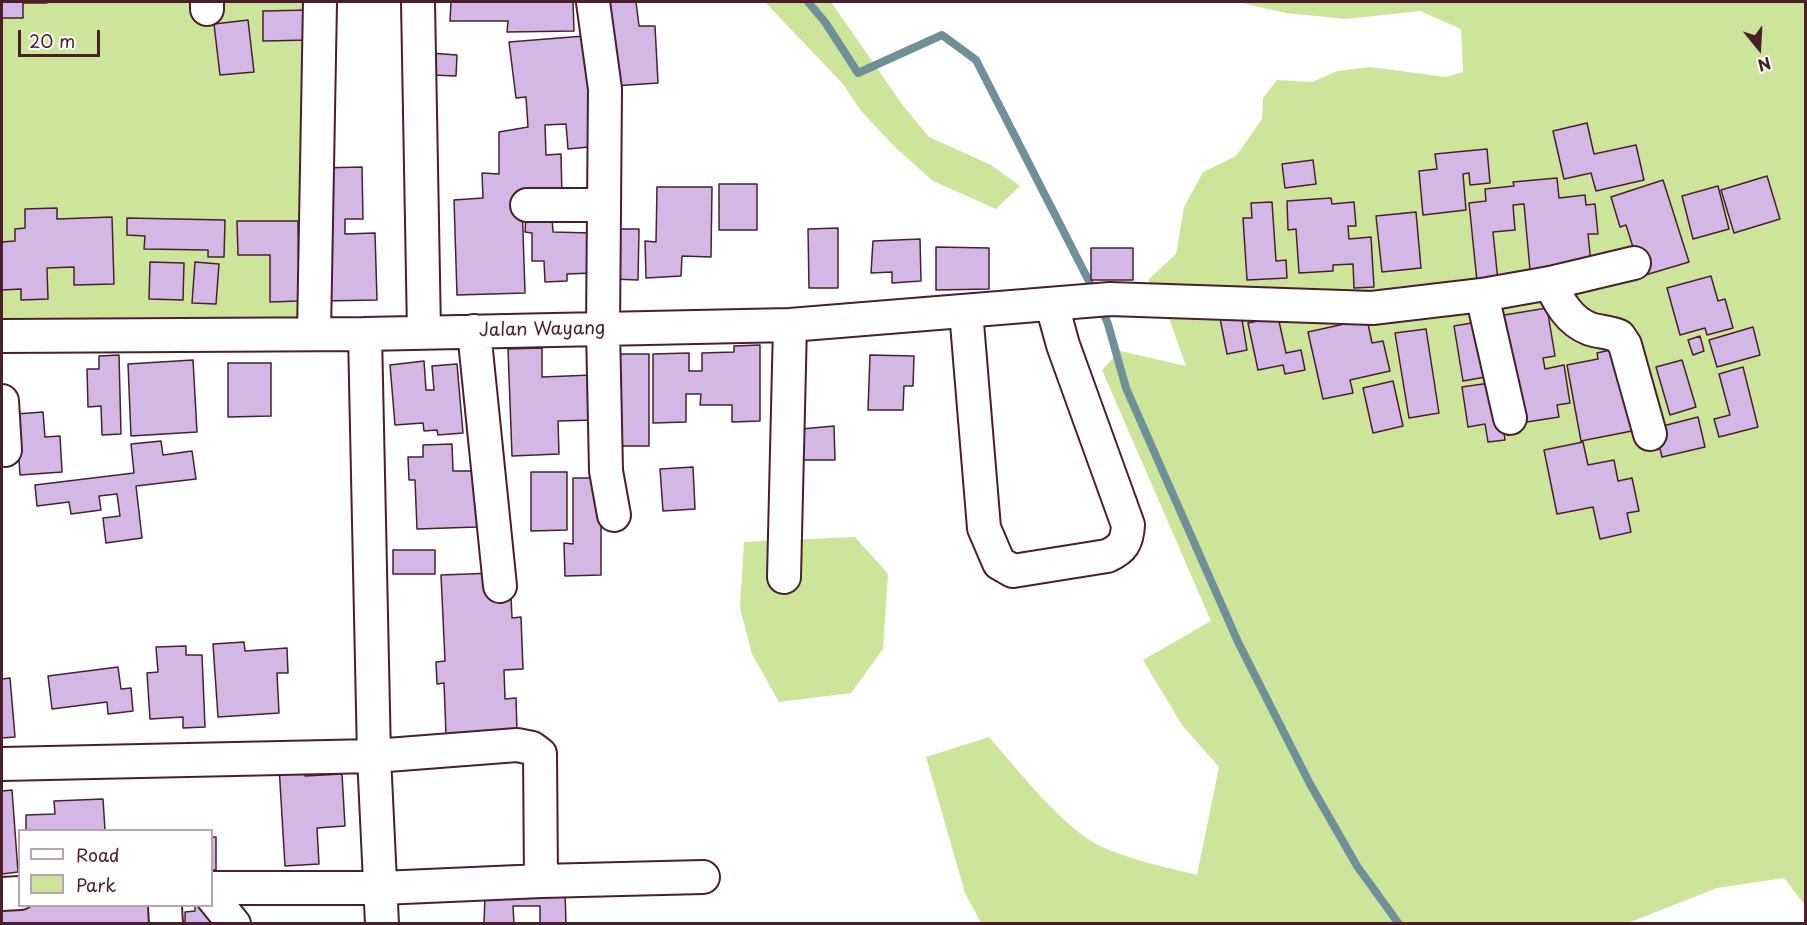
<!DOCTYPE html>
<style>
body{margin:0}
#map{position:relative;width:1807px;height:925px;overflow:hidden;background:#fff;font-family:"Playpen Sans",sans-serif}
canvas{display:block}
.frame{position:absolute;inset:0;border:3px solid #4a1f2b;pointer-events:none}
.legend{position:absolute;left:18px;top:829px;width:195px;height:78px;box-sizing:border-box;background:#fff;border:2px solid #b7a5aa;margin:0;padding:8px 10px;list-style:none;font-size:18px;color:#4a1f2b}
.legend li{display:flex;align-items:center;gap:12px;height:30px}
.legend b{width:30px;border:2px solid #b7a5aa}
.north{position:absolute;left:1729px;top:18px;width:60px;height:60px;-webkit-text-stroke:4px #fff;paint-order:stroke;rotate:162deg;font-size:16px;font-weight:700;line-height:24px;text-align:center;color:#4a1f2b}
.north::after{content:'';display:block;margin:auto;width:21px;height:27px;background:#4a1f2b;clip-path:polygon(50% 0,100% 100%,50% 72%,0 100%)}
.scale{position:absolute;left:18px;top:30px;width:82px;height:27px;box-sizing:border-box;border:3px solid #4a1f2b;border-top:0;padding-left:8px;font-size:18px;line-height:21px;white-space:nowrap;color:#4a1f2b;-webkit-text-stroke:4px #fff;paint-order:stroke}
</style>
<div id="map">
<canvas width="1807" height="925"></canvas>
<div class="frame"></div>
<ul class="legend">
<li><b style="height:8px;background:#fff"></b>Road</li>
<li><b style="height:16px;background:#cce59b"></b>Park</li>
</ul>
<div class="north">N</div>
<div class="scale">20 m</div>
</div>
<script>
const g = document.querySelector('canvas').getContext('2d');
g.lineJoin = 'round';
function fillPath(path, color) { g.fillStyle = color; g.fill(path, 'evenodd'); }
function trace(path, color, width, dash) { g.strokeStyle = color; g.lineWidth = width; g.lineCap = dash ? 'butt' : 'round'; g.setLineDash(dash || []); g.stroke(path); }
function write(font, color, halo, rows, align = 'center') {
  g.font = font + ' "Playpen Sans",sans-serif'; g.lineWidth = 4.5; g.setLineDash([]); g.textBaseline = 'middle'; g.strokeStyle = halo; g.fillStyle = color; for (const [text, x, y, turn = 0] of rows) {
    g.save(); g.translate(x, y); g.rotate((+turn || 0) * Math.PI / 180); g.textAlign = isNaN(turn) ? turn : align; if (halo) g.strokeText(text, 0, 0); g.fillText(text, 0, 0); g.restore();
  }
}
const green = new Path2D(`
 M2 2H310L314 333H2Z
 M765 2H831L904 107 929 137 991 165 1020 186 996 209 933 181 896 148 862 112 843 84Z
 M1237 2H1805V905L1784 878 1717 888 1628 923H981L965 893 926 757 989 737C1017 769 1062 827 1100 846 1131 860 1164 867 1197 875L1219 767 1182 725 1143 660 1211 621 1102 370 1120 351 1186 366 1170 321 1148 280 1176 254 1184 207 1203 172 1236 156 1262 119 1263 98 1277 80 1312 82 1337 71 1370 67 1446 77 1463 72 1461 29 1420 11 1346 19 1286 13Z
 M855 537 888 574 883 649 851 693 779 702 752 654 740 608 744 542Z`);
const stream = new Path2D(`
 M808 2 825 22 858 73 942 35 976 60 1095 293
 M1100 305 1108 324 1126 388 1238 642 1310 784 1357 866 1399 924`);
const building = new Path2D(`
 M2 2H47V3H23V18H2Z
 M451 2H573L574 31 507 32 508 21H450Z
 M601 2H636L639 26H655L658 83 614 86Z
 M310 10 311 40 263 41V11Z
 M248 20 254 72 220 75 214 24Z
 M584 36 590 101 599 146 568 149 566 124 545 125 546 155 561 154 562 198 522 201 525 293 457 295 454 200 483 198 482 173 499 174V132L528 127 526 97 516 98 509 42Z
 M430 53 457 55 456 76 431 75Z
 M1587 123 1594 154 1636 145 1644 180 1596 191 1591 173 1564 179 1553 131Z
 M1487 149 1490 183 1470 185 1469 173 1463 174 1466 210 1423 215 1419 171 1437 169 1435 154Z
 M1313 160 1316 184 1285 188 1282 164Z
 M362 167 363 219H345V234L375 233 377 300 323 301 321 168Z
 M1767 176 1780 219 1734 233 1721 190Z
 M1557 178 1559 198 1585 195 1586 205 1595 204 1598 234H1588L1591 263 1530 270 1524 204 1513 205 1515 230 1493 232 1499 291 1477 281 1469 203 1486 201 1485 189 1514 186 1513 182Z
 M1663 180 1689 262 1642 276 1626 225 1620 227 1611 197Z
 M719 184H757V230H719Z
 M1718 186 1729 229 1693 239 1682 196Z
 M657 187H712L711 257 682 256 681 276 646 278 645 241 656 242Z
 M1331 198 1332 204 1354 202 1356 226H1348L1349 239 1371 237 1374 287 1354 288 1353 264 1333 265V271L1299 273 1296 229 1288 230 1287 201Z
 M1272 202 1276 261 1286 260 1287 278 1247 280 1243 218H1252L1251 203Z
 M57 208V219L112 217 114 284 74 285V267L47 268 48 299 21 300V289L2 290V242L15 241V229L25 228V209Z
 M1416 212 1421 268 1382 272 1376 216Z
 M526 217H552L553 232 592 233 593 273 567 274V281L545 282 544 261H532V233L525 232Z
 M127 218 225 220 224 257H208V250L144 249 145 236 127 235Z
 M237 221H298L299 301 270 302V255H238Z
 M838 228V288H809L808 229Z
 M614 229H639L638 280 613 279Z
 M920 239 921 281 892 283V272L871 273 873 241Z
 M936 247 989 248V289L936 290Z
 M1091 248H1133V280H1091Z
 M150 262 184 263 183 300 149 299Z
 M195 262 219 264 216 304 192 303Z
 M1711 276 1718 301 1725 299 1733 328 1707 335 1705 328 1680 335 1667 288Z
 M1547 308 1555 356 1543 358 1545 369 1564 365 1570 403 1557 405 1559 417 1514 424 1492 317Z
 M1241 314 1247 350 1227 354 1220 318Z
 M1278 317 1286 353 1301 350 1305 370 1285 374 1283 365 1258 370 1248 323Z
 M1367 319 1372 343 1383 341 1390 371 1350 380 1353 393 1323 399 1308 332Z
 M1483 321 1491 376 1463 381 1454 326Z
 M1753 327 1760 355 1717 367 1709 340Z
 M1426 329 1439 413 1409 418 1395 333Z
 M1700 336 1704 351 1693 355 1688 340Z
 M760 345V421L732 422V405H700L701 394H686V422L653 423V354L689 353V371H702V353L734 352V346Z
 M1624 347 1627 405 1632 431 1581 441 1567 365 1598 359 1597 353Z
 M542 348V377L592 375 594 420 558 421 559 454 512 456 508 349Z
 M614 354H649V446H614Z
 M119 355 121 434 102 435 101 406 88 407 87 369H99V356Z
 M870 355 914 356 913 386H904L903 410H868Z
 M193 360 197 432 131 436 128 364Z
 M1682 360 1696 407 1670 415 1656 367Z
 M424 361 426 390H434L432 366 457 364 463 433 438 435 437 430 424 431 423 423 395 425 390 365Z
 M228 363H271V416L228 417Z
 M1743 367 1758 427 1719 437 1714 419 1730 415 1719 374Z
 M1393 381 1403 426 1373 433 1363 388Z
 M1497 382 1505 440 1488 442 1485 424 1468 427 1462 387Z
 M43 412 45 437 60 436 62 472 20 475 16 414Z
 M1698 417 1705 447 1662 457 1655 428Z
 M834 426 835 460H789L790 430Z
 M161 441 163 455 192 451 196 479 136 486 142 538 106 543 103 518 120 516 117 494 99 496 101 510 71 514 69 502 37 506 35 485 134 473 131 444Z
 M1583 442 1588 465 1614 460 1618 481 1632 478 1639 511 1627 513 1631 532 1600 539 1593 507 1557 514 1544 450Z
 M452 444 453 471H475L477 527 417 529 415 480H409L408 457H423V445Z
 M693 467 695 509 663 511 660 469Z
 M531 472H567V530L531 531Z
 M573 478H601V575L565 576 564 543 573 544Z
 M393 550H435V574H393Z
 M494 573 511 596 512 618 521 617 523 669 504 670 505 699 516 698 517 732 446 735 444 683 437 684 436 662 445 661 441 575Z
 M244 642 245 651 287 648 288 673H277L279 713 218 717 213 644Z
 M186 646V655H202L205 727 183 728V717L150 719 147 673 158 672 156 647Z
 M118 667 121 689 131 688 133 711 108 714 107 702 52 709 48 676Z
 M10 678 15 737 2 738V679Z
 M304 764 305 776 342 774 345 826 317 828 319 864 285 866 279 766Z
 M12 790 18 872 2 874V791Z
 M103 799 105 830H26V815L55 814 54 801Z
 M212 837H216V870H212Z
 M565 892 566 924H540V906H513L514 924H484L485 894Z
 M2 904 154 906V924H2Z
 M195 906H212L229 924H185V912L195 911Z`);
const street = new Path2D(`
 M207 2V9
 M418 2 424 332
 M593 2 605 89 603 329 606 471 614 515
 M527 205H602
 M1550 283C1559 302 1569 321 1590 329 1599 332 1609 332 1619 336L1625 345 1650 434
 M1482 295 1510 418
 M966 311 984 528 999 563 1013 571 1107 556C1123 549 1127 542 1128 525L1063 345 1052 305
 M474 331 500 586
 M314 333 320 2
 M365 334 374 756 382 924
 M2 336 365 334 790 325 1110 299 1372 308 1482 295 1550 283 1634 263
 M2 401 5 450
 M784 577 790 325
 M2 764 374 756 517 745 532 748 540 754 541 881 703 877
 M212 888H381L541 881
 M2 894 20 893
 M212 897 234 924
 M165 906 166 924`);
const streetNames = [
 ["Jalan Wayang",542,330,-1]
];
fillPath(green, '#cce59b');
trace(stream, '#709099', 8);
fillPath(building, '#d3b8e6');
trace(building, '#4a1f2b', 1.5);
trace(street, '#4a1f2b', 36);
trace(street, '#fff', 32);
write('18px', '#4a1f2b', '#fff', streetNames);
</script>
